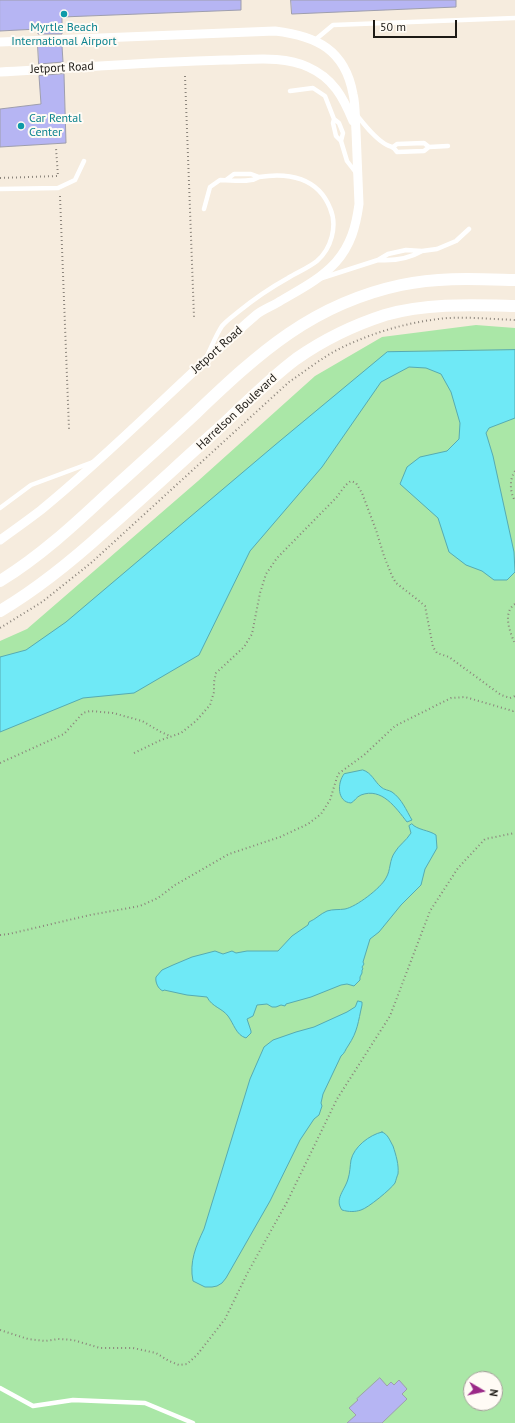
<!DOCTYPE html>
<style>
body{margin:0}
#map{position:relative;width:515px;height:1423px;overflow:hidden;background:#f6ecde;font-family:"PT Sans",sans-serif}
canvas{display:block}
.north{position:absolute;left:463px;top:1371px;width:40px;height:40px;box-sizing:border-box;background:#fffbf5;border:1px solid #a5a19b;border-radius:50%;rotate:99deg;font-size:11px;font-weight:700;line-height:16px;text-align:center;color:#1d1a15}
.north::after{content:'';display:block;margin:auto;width:14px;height:18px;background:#9a2987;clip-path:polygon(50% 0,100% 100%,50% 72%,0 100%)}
.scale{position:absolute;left:373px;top:20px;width:84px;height:18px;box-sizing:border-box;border:2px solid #1d1a15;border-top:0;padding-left:5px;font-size:12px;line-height:14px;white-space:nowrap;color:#1d1a15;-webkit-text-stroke:3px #fffbf5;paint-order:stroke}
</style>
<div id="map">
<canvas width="515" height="1423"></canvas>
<div class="north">N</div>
<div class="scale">50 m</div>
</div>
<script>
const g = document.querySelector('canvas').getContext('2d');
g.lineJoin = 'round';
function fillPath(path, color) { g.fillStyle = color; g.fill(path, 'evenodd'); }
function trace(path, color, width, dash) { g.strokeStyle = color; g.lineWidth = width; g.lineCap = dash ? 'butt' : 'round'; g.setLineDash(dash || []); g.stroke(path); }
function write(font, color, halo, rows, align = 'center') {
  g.font = font + ' "PT Sans",sans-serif'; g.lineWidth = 4; g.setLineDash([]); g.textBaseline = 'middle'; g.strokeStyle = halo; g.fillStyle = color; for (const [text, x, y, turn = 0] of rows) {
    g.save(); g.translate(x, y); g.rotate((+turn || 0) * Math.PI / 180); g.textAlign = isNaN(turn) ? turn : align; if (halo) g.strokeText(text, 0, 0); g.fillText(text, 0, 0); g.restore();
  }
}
const green = new Path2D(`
 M476 325 515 328V1423H0V641L27 629 198 481 315 376 382 337ZM471 1379H495V1403H471Z`);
const water = new Path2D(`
 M515 350V418L489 428 486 433 493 456 514 552 515 572 507 580H494L482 571 466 565 449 552 438 518 400 484 407 467 420 457 447 451 459 439 460 423 451 392 441 374 426 368 409 367 381 382 322 467 250 551 199 655 134 693 83 698 0 732V657L26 650 66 622 275 445 387 352Z
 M363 770C372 773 374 781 381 787 384 790 389 790 392 792 402 799 406 810 412 820L407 822C396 808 382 787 361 795 356 797 355 801 351 803 337 802 337 783 344 774Z
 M412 824C417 830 429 830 436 835L437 848 425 869 421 885 401 905 379 932 370 939 363 962 364 964 362 967 363 969 362 970V973L360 977V980L354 986 347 984 341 985 311 997 286 1004 285 1006 281 1005 276 1007H272L267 1004 257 1005 253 1016 247 1019 251 1031V1033L246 1038C236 1035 234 1024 228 1016 222 1008 212 1007 207 997L187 995 164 990 163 991C158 989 155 982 156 977L162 970 173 965 192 957 215 951 223 954 232 951 236 953 247 951H278L292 936 308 925 309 922C316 919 320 914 327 911 333 909 339 910 345 909 356 907 381 888 386 878 391 870 389 860 395 852 399 845 406 841 411 833L409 826Z
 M358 1001 362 1002V1005C358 1022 358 1031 348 1046 345 1050 345 1053 341 1056L323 1094 321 1103 322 1106 319 1115 314 1119 300 1140 270 1201 226 1278 222 1283 217 1286 212 1287H205L193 1281C189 1262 196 1246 204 1229L250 1079 264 1047 273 1040 296 1032 314 1027 347 1012 355 1007Z
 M382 1132C388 1134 390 1141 393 1146 396 1155 399 1165 398 1174 397 1176 396 1180 395 1183 391 1189 368 1208 361 1210 355 1212 349 1212 342 1210 334 1199 345 1190 348 1179 350 1173 350 1166 351 1160 354 1147 369 1135 382 1132Z`);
const building = new Path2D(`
 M0 0H241V10L62 17V34H38V29L0 31Z
 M291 0H456V7L292 14Z
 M38 46H62L63 62 39 64Z
 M64 74 66 143 0 147V109L41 104 39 76Z
 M380 1378 387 1386 391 1382 394 1385 399 1380 407 1389 402 1394 407 1399 382 1423H347L356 1415 349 1408 358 1400 357 1399Z`);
const path = new Path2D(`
 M185 76 194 317
 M0 178 58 176 56 148
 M60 196 69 429
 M515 471C509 480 510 492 515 501
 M515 604C502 613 510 632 515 644
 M0 628 42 602 91 563 289 382C307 370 325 355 345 346 377 331 413 321 448 318 470 317 493 319 515 320
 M134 753 161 740 181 733 196 721 210 705 214 692V682L216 673 244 647 252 634 260 593 266 574 277 558 334 500C340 494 344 485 351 481L356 483 362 493 376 530 384 556 392 576 396 583 418 600 425 606 433 647 437 653 449 657 501 695 510 698 515 696
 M0 763 64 734 83 713 90 711 113 713 142 721 161 732 170 736
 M0 935 9 934 90 915 140 906 158 898 175 885 229 854 280 837 308 824 321 814 330 800 338 774 364 755 395 726 451 698 465 697 513 711 515 710
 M0 1330 28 1339 45 1341 58 1339 73 1340 100 1348H133L156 1353 169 1361 179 1365 187 1364 197 1355 225 1319 248 1272 287 1202 337 1099 390 1016 430 911 458 868 485 839 515 833`);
const lane = new Path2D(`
 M315 40 333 25 515 18
 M290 91 313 88 325 96 334 119 333 123 336 136 341 141 347 161 357 174
 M356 114C364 124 375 139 387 145 393 148 393 146 397 152L424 151 429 147
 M334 119 339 123 343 133 341 141
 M393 147 397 144 424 143 429 147 448 146
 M226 180 234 174H251L259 177
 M0 189 58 188 75 180 84 161
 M204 209 210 187 220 180C231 180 240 182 251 180 254 180 256 178 259 177 289 172 318 178 330 208 338 226 331 249 317 261 308 268 298 272 288 278 270 288 254 299 238 312 233 316 226 321 222 326 216 335 212 346 207 356
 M378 260C393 261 410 258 422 251
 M322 278 378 260 388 254 406 250 422 251 437 249 456 241 469 229
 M0 508 31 485 93 462
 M0 1388 33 1406 73 1400 145 1403 193 1423`);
const street = new Path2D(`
 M0 42 275 31C317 36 345 50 353 94 356 106 355 119 356 131 357 155 358 179 359 204 356 226 351 245 336 262 320 280 297 291 277 303 270 307 262 310 256 315 183 378 116 449 41 510 28 520 14 530 0 540
 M0 72C75 68 149 62 224 60 251 60 283 55 308 67 333 78 343 97 353 121`);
const secondary = new Path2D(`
 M0 581C39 557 73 526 106 495 136 468 166 441 196 413 259 353 312 304 401 285 440 277 475 279 515 280
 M0 611C39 588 73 560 106 530 144 497 180 463 217 430 243 406 268 380 296 359 323 340 354 325 385 315 428 303 471 305 515 306`);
const markers = [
 [64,14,4,"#0f9aa8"],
 [21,126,4,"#0f9aa8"]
];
const cultureNames = [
 ["Myrtle Beach",64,28],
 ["International Airport",64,42],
 ["Car Rental",29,119,"left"],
 ["Center",29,133,"left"]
];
const streetNames = [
 ["Jetport Road",62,68,-3],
 ["Jetport Road",217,350,-42],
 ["Harrelson Boulevard",237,412,-43]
];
fillPath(green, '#aae7a7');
fillPath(water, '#6fe9f6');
trace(water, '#56abb2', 1);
fillPath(building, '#b6b5f3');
trace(building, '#9e9ead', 1);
trace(path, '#8b847b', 2, [1, 3]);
trace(lane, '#fff', 4.5);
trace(street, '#fff', 9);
trace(secondary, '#fff', 12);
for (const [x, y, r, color] of markers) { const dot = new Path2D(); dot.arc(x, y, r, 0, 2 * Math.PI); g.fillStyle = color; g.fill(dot); trace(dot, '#fffbf5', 1.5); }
write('12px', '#0d838f', '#fffbf5', cultureNames);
write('12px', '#1d1a15', '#fffbf5', streetNames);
</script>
